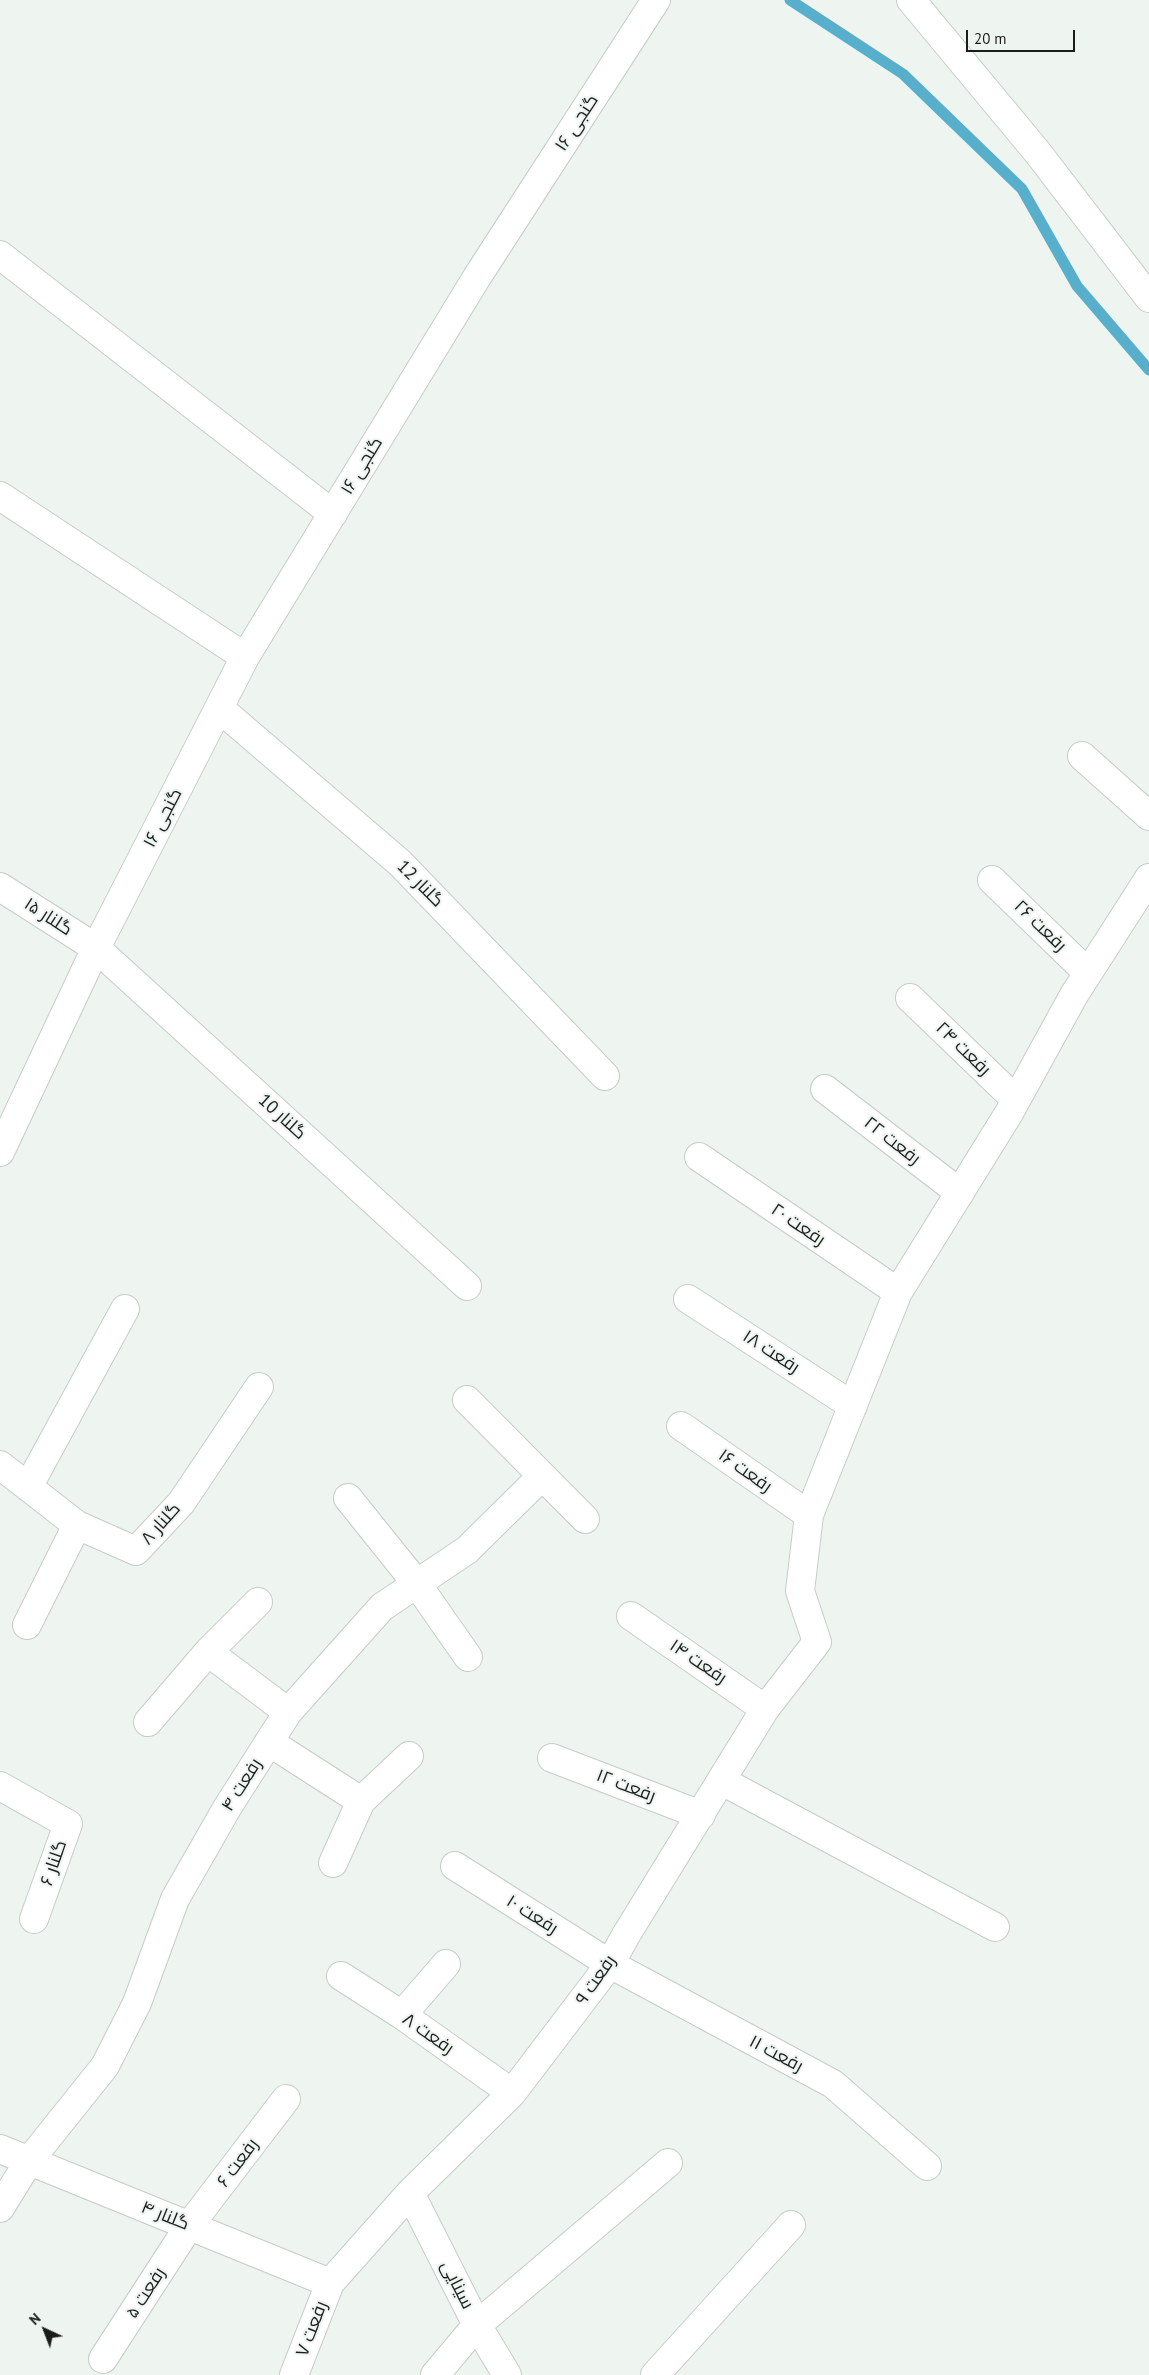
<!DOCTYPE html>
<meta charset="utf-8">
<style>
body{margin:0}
#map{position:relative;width:1149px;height:2375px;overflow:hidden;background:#eef4f0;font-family:"PT Sans",sans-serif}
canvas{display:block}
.north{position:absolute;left:20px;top:2305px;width:50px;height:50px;-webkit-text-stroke:4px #eef4f0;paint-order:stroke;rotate:317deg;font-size:14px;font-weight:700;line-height:20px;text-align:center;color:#1b1d1c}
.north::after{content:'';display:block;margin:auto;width:18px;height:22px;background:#1b1d1c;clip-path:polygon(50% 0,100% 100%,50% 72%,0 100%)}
.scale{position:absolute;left:966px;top:30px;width:109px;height:22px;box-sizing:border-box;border:2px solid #1b1d1c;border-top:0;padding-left:6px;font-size:15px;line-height:18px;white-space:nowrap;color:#1b1d1c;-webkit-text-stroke:4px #eef4f0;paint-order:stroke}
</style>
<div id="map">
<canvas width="1149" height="2375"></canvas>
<div class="north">N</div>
<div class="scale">20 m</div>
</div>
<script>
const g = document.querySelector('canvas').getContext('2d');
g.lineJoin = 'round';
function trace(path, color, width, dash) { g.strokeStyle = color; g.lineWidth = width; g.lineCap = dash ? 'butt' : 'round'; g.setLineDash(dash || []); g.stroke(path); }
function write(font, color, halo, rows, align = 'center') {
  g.font = font + ' "PT Sans",Cairo,sans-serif'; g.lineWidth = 4; g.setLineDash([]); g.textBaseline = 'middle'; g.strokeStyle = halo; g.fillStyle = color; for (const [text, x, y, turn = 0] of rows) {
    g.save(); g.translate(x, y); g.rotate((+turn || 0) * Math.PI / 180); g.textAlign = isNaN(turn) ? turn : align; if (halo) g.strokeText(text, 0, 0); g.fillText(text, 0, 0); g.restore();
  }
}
const stream = new Path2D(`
 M790 0 903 74 1022 189 1077 286 1149 370`);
const minor = new Path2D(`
 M911 0 1038 153 1149 298
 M0 255 333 514
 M0 496 245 657
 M219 708 400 863 605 1076
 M1082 756 1149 816
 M992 880 1088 973
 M0 887 96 948 467 1286
 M910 998 1016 1100
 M825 1089 960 1193
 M0 1152 96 948 245 657 477 277 656 0
 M699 1157 898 1292
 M688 1299 853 1406
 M467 1400 585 1519
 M681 1426 809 1515
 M0 1465 77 1525 136 1551 181 1503 259 1387
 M28 1487 125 1309
 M348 1498 417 1584 468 1657
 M631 1616 765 1709
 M27 1625 77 1525
 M208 1652 288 1712
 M148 1722 208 1652 258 1602
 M269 1742 361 1801
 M552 1758 701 1815
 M722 1781 995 1927
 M0 1786 68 1824 34 1919
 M333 1863 361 1801 409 1756
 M455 1866 610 1964 833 2084 927 2166
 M341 1976 402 2015 512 2093
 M402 2015 446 1964
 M0 2149 330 2283
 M410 2193 477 2325 507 2375
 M0 2208 29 2161 105 2066 137 2003 175 1899 227 1808 288 1712 382 1607 467 1550 542 1476
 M103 2359 189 2226 286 2099
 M294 2375 330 2283 410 2193 512 2093 610 1964 626 1935 765 1709 817 1642 800 1591 809 1515 898 1292 1009 1113 1074 995 1149 878
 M435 2375 477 2325 668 2163
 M655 2375 791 2225`);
const streetNames = [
 ["گنجی ۱۶",577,123,-57],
 ["گنجی ۱۶",362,466,-59],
 ["گنجی ۱۶",163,818,-63],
 ["گلنار 12",420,884,45],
 ["گلنار ۱۵",48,917,33],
 ["رفعت ۲۶",1040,926,44],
 ["رفعت ۲۴",963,1049,44],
 ["گلنار 10",282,1117,42],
 ["رفعت ۲۲",892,1141,38],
 ["رفعت ۲۰",798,1225,34],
 ["رفعت ۱۸",771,1352,33],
 ["رفعت ۱۶",745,1471,35],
 ["گلنار ۸",161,1524,-48],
 ["رفعت ۱۴",698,1662,34],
 ["رفعت ۴",242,1785,-58],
 ["رفعت ۱۲",626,1786,21],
 ["گلنار ۶",54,1863,-71],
 ["رفعت ۱۰",532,1915,32],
 ["رفعت ۹",596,1980,-55],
 ["رفعت ۸",428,2034,35],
 ["رفعت ۱۱",776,2054,28],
 ["رفعت ۶",238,2163,-53],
 ["گلنار ۴",165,2216,22],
 ["سینایی",457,2285,63],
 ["رفعت ۵",146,2293,-57],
 ["رفعت ۷",312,2329,-69]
];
trace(stream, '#57afcb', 11);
trace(minor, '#c6ccc8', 30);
trace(minor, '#fff', 28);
write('18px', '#1b1d1c', '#eef4f0', streetNames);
</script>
